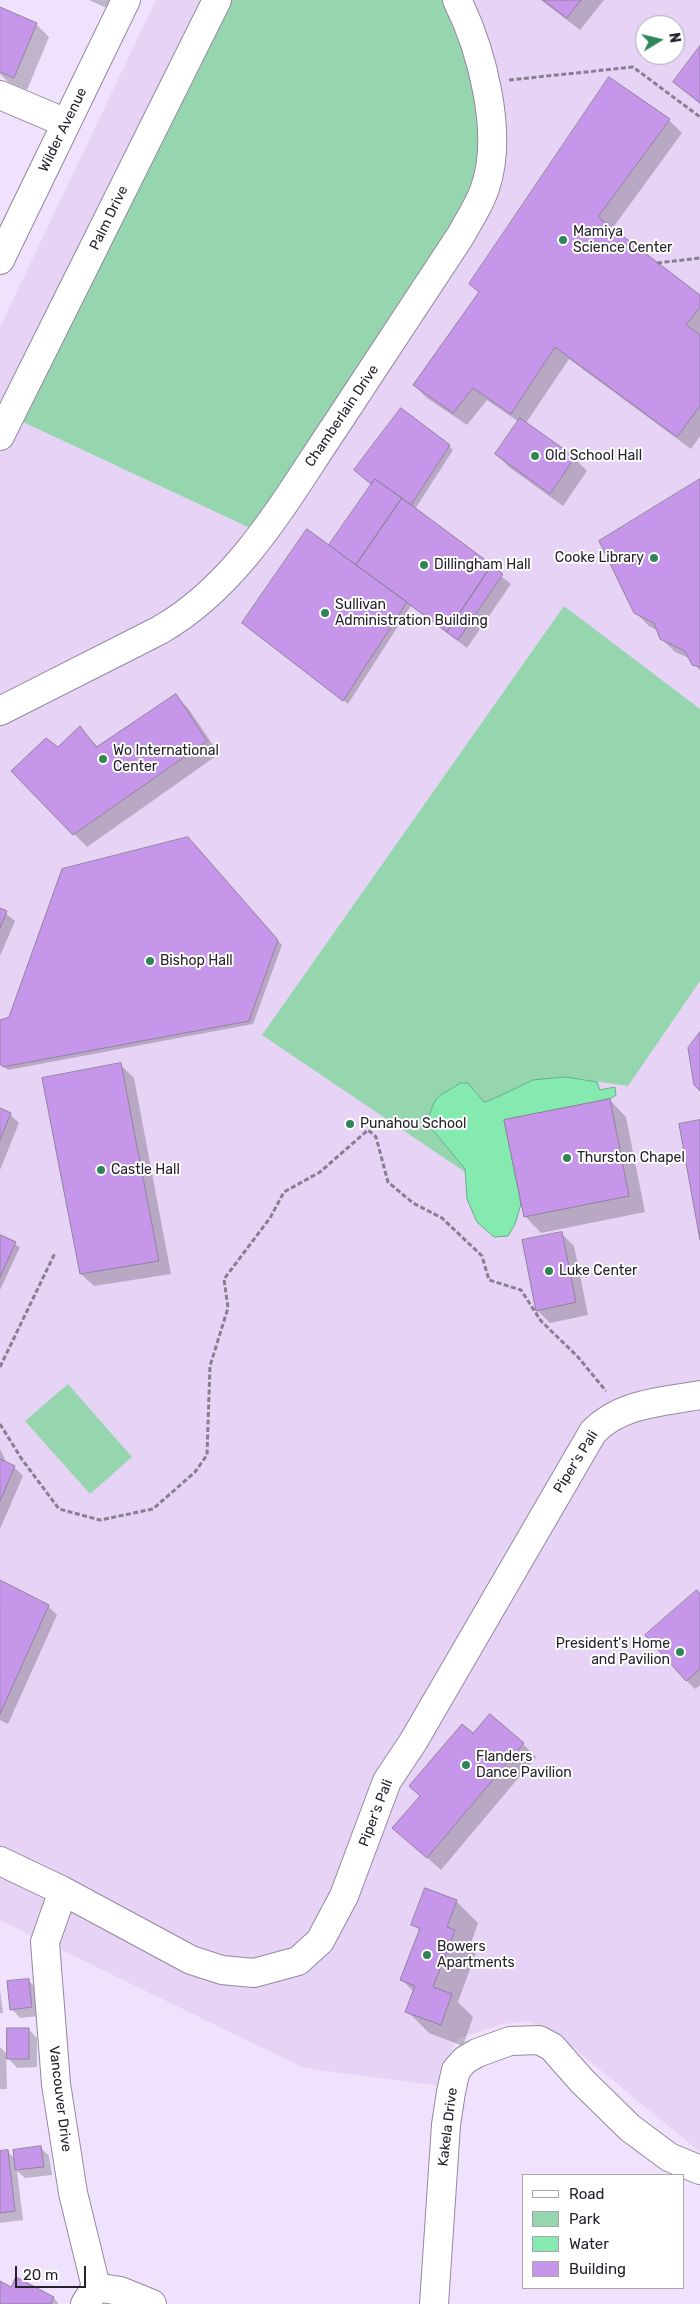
<!DOCTYPE html>
<style>
body{margin:0}
#map{position:relative;width:700px;height:2304px;overflow:hidden;background:#f0e1fd;font-family:Rubik,sans-serif}
canvas{display:block}
.legend{position:absolute;left:522px;top:2174px;width:162px;height:115px;box-sizing:border-box;background:#fff;border:1px solid #a8a6aa;margin:0;padding:6px 9px;list-style:none;font-size:15px;color:#26212b}
.legend li{display:flex;align-items:center;gap:10px;height:25px}
.legend b{width:25px;border:1px solid #a8a6aa}
.north{position:absolute;left:635px;top:15px;width:50px;height:50px;box-sizing:border-box;background:#fff;border:1px solid #a8a6aa;border-radius:50%;rotate:81deg;font-size:14px;font-weight:700;line-height:20px;text-align:center;color:#26212b}
.north::after{content:'';display:block;margin:auto;width:18px;height:22px;background:#2f8559;clip-path:polygon(50% 0,100% 100%,50% 72%,0 100%)}
.scale{position:absolute;left:15px;top:2266px;width:71px;height:22px;box-sizing:border-box;border:2px solid #26212b;border-top:0;padding-left:6px;font-size:15px;line-height:18px;white-space:nowrap;color:#26212b;-webkit-text-stroke:4px #fff;paint-order:stroke}
</style>
<div id="map">
<canvas width="700" height="2304"></canvas>
<ul class="legend">
<li><b style="height:6px;background:#fff"></b>Road</li>
<li><b style="height:14px;background:#96d6af"></b>Park</li>
<li><b style="height:14px;background:#84eab0"></b>Water</li>
<li><b style="height:14px;background:#c596ea"></b>Building</li>
</ul>
<div class="north">N</div>
<div class="scale">20 m</div>
</div>
<script>
const g = document.querySelector('canvas').getContext('2d');
g.lineJoin = 'round';
function fillPath(path, color) { g.fillStyle = color; g.fill(path, 'evenodd'); }
function trace(path, color, width, dash) { g.strokeStyle = color; g.lineWidth = width; g.lineCap = dash ? 'butt' : 'round'; g.setLineDash(dash || []); g.stroke(path); }
function write(font, color, halo, rows, align = 'center') {
  g.font = font + ' Rubik,sans-serif'; g.lineWidth = 4; g.setLineDash([]); g.textBaseline = 'middle'; g.strokeStyle = halo; g.fillStyle = color; for (const [text, x, y, turn = 0] of rows) {
    g.save(); g.translate(x, y); g.rotate((+turn || 0) * Math.PI / 180); g.textAlign = isNaN(turn) ? turn : align; if (halo) g.strokeText(text, 0, 0); g.fillText(text, 0, 0); g.restore();
  }
}
const built = new Path2D(`
 M156 0H700V2152L558 2035 529 2021 503 2024 459 2038 453 2046 440 2086 304 2068 0 1920V327ZM645 25H675V55H645Z`);
const green = new Path2D(`
 M217 0H442L466 59 480 118 479 182 263 534 10 416Z
 M564 606 700 709V981L628 1086 566 1077 533 1080 491 1100 484 1102 475 1090 460 1083C454 1088 448 1090 442 1094 433 1099 430 1114 427 1123L465 1169V1172L262 1035Z
 M68 1384 132 1457 90 1494 25 1421Z`);
const water = new Path2D(`
 M566 1077 597 1082 600 1090 615 1087 616 1095 610 1099 504 1120 521 1204 515 1224 508 1236 494 1237 477 1222 467 1199 465 1169 427 1123C430 1114 433 1099 442 1094 449 1090 453 1088 460 1083H468L484 1102 491 1100 533 1080Z`);
const shadow = new Path2D(`
 M89 0H112L109 9Z
 M541 0H604L580 30Z
 M0 9 36 24 49 37 27 90 8 82 0 74Z
 M700 48V104L675 82Z
 M669 120 682 133 612 229 700 296V436L691 449 569 359 526 423 574 458 587 471 563 506 509 467 496 454 519 422 487 400 467 425 427 398 414 385 480 293 470 283Z
 M449 446 453 450 415 509 511 584 467 648 411 606 348 704 243 623 329 547 372 485 360 474Z
 M700 481V671L691 659 675 652 661 638 658 631 649 626 635 612Z
 M176 696 188 708 219 754 87 847 13 771 58 748 80 728 98 747Z
 M192 843 282 945 253 1024 8 1070 0 1063V1021L10 1018Z
 M0 909 15 921 0 956Z
 M121 1065 134 1078 171 1274 94 1286 81 1274Z
 M610 1100 626 1117 645 1212 541 1233 525 1216Z
 M0 1109 10 1114 19 1123 0 1170Z
 M561 1233 574 1246 588 1315 550 1323 537 1310Z
 M0 1236 20 1247 0 1290Z
 M0 1449 7 1464 14 1467 23 1476 0 1529Z
 M0 1581 48 1606 57 1615 8 1724 0 1720Z
 M700 1595V1685L695 1689 686 1680Z
 M473 1735 523 1744 536 1757 441 1870 394 1828Z
 M456 1901 478 1923 470 1946 476 1953 458 2002 473 2017 463 2046 429 2033 407 2011 414 1992 402 1980 420 1931 413 1924Z
 M28 1980 37 1989 40 2016 20 2018 12 2009Z
 M0 1990 3 2013H0Z
 M28 2029 37 2038V2067L17 2068 9 2059Z
 M0 2047 6 2053 7 2089H0Z
 M41 2148 49 2156 52 2175 25 2178 17 2171 23 2220 0 2223V2152L7 2151 15 2159Z
 M16 2278 54 2298 59 2304H0V2282L11 2288Z`);
const building = new Path2D(`
 M543 0H581L567 18Z
 M0 7 37 23 14 78 0 72Z
 M700 46V103L673 82Z
 M609 77 670 119 598 217 700 295V307L686 325 700 335V406L677 437 555 347 511 414 473 388 453 413 413 385 479 292 469 284Z
 M401 408 450 445 411 505 375 479 371 484 354 470Z
 M520 418 575 457 550 494 495 454Z
 M375 479 402 498 356 565 329 545Z
 M700 479V667L692 665 685 651 660 639 654 623 634 613 599 541Z
 M402 498 492 565 447 632 356 565Z
 M307 529 407 602 343 701 242 623Z
 M492 565 503 574 458 640 447 632Z
 M176 694 207 741 73 835 11 771 46 738 58 747 80 726 96 747Z
 M188 837 278 940 249 1021 3 1067 0 1064V1020L9 1017 62 869Z
 M0 908 7 911 0 928Z
 M700 1032V1091L694 1085 688 1048Z
 M121 1063 159 1261 80 1274 42 1078Z
 M610 1099 629 1196 524 1217 504 1120Z
 M0 1108 11 1113 0 1140Z
 M700 1120V1240L679 1124Z
 M562 1232 576 1302 536 1311 522 1240Z
 M1 1235 16 1242 0 1277V1237Z
 M0 1459 15 1466 0 1501Z
 M0 1580 49 1605 0 1714Z
 M697 1590 700 1594V1669L686 1681 645 1635Z
 M490 1714 524 1743 427 1858 392 1828 420 1796 409 1786 462 1724 473 1733Z
 M425 1888 457 1900 447 1927 455 1930 433 1987 452 1994 441 2025 405 2012 415 1986 400 1980 420 1928 411 1925Z
 M29 1979 32 2007 10 2010 7 1981Z
 M7 2028H29V2059H7Z
 M41 2146 44 2167 15 2170 13 2150Z
 M8 2150 15 2211 0 2213V2151Z
 M16 2277 54 2297 51 2304H0V2281L11 2287Z`);
const path = new Path2D(`
 M509 80 633 67 700 117
 M657 263 700 258
 M0 1367 55 1253
 M0 1424 21 1458 59 1509 100 1520 153 1509 195 1472 207 1455 210 1366 228 1308 224 1279 270 1218 284 1192 320 1172 368 1130 376 1137 388 1182 413 1203 442 1218 482 1256 489 1280 521 1290 541 1321 578 1357 606 1391`);
const minor = new Path2D(`
 M0 95 66 123
 M0 260 126 0
 M0 436 217 0
 M0 711 160 630C240 584 286 499 336 425 377 362 419 299 461 235 469 220 480 204 485 188 504 134 482 50 457 0
 M0 1861 63 1891 191 1960 222 1970 254 1973 298 1961 320 1941 344 1896 387 1781 413 1742 593 1432C621 1403 662 1402 700 1395
 M63 1891 45 1942 56 2084 73 2193 96 2287 85 2304
 M96 2287 120 2291 152 2304
 M434 2304 446 2125 451 2092 456 2070 465 2060 477 2053 510 2041 539 2040 552 2047 582 2081 630 2128 669 2157 700 2170`);
const markers = [
 [563,240,5,"#2f8559"],
 [535,456,5,"#2f8559"],
 [654,558,5,"#2f8559"],
 [424,565,5,"#2f8559"],
 [325,613,5,"#2f8559"],
 [103,759,5,"#2f8559"],
 [150,961,5,"#2f8559"],
 [350,1124,5,"#2f8559"],
 [567,1158,5,"#2f8559"],
 [101,1170,5,"#2f8559"],
 [549,1271,5,"#2f8559"],
 [680,1652,5,"#2f8559"],
 [466,1765,5,"#2f8559"],
 [427,1955,5,"#2f8559"]
];
const streetNames = [
 ["Wilder Avenue",63,130,-64],
 ["Palm Drive",109,218,-64],
 ["Chamberlain Drive",342,416,-56],
 ["Piper's Pali",576,1462,-58],
 ["Piper's Pali",376,1813,-69],
 ["Vancouver Drive",60,2099,83],
 ["Kakela Drive",448,2127,-83]
];
const poiNames = [
 ["Mamiya",573,232],
 ["Science Center",573,248],
 ["Old School Hall",545,456],
 ["Cooke Library",644,558,"right"],
 ["Dillingham Hall",434,565],
 ["Sullivan",335,605],
 ["Administration Building",335,621],
 ["Wo International",113,751],
 ["Center",113,767],
 ["Bishop Hall",160,961],
 ["Punahou School",360,1124],
 ["Thurston Chapel",577,1158],
 ["Castle Hall",111,1170],
 ["Luke Center",559,1271],
 ["President's Home",670,1644,"right"],
 ["and Pavilion",670,1660,"right"],
 ["Flanders",476,1757],
 ["Dance Pavilion",476,1773],
 ["Bowers",437,1947],
 ["Apartments",437,1963]
];
fillPath(built, '#e6d3f6');
fillPath(green, '#96d6af');
fillPath(water, '#84eab0');
trace(water, '#68ae88', 1);
fillPath(shadow, '#0003');
fillPath(building, '#c596ea');
trace(building, '#91839d', 1);
trace(minor, '#9588a1', 30);
trace(path, '#887e91', 3, [5, 2.5]);
trace(minor, '#fff', 28);
for (const [x, y, r, color] of markers) { const dot = new Path2D(); dot.arc(x, y, r, 0, 2 * Math.PI); g.fillStyle = color; g.fill(dot); trace(dot, '#fff', 2); }
write('14px', '#26212b', '#fff', streetNames);
write('14px', '#26212b', '#fff', poiNames, 'left');
</script>
